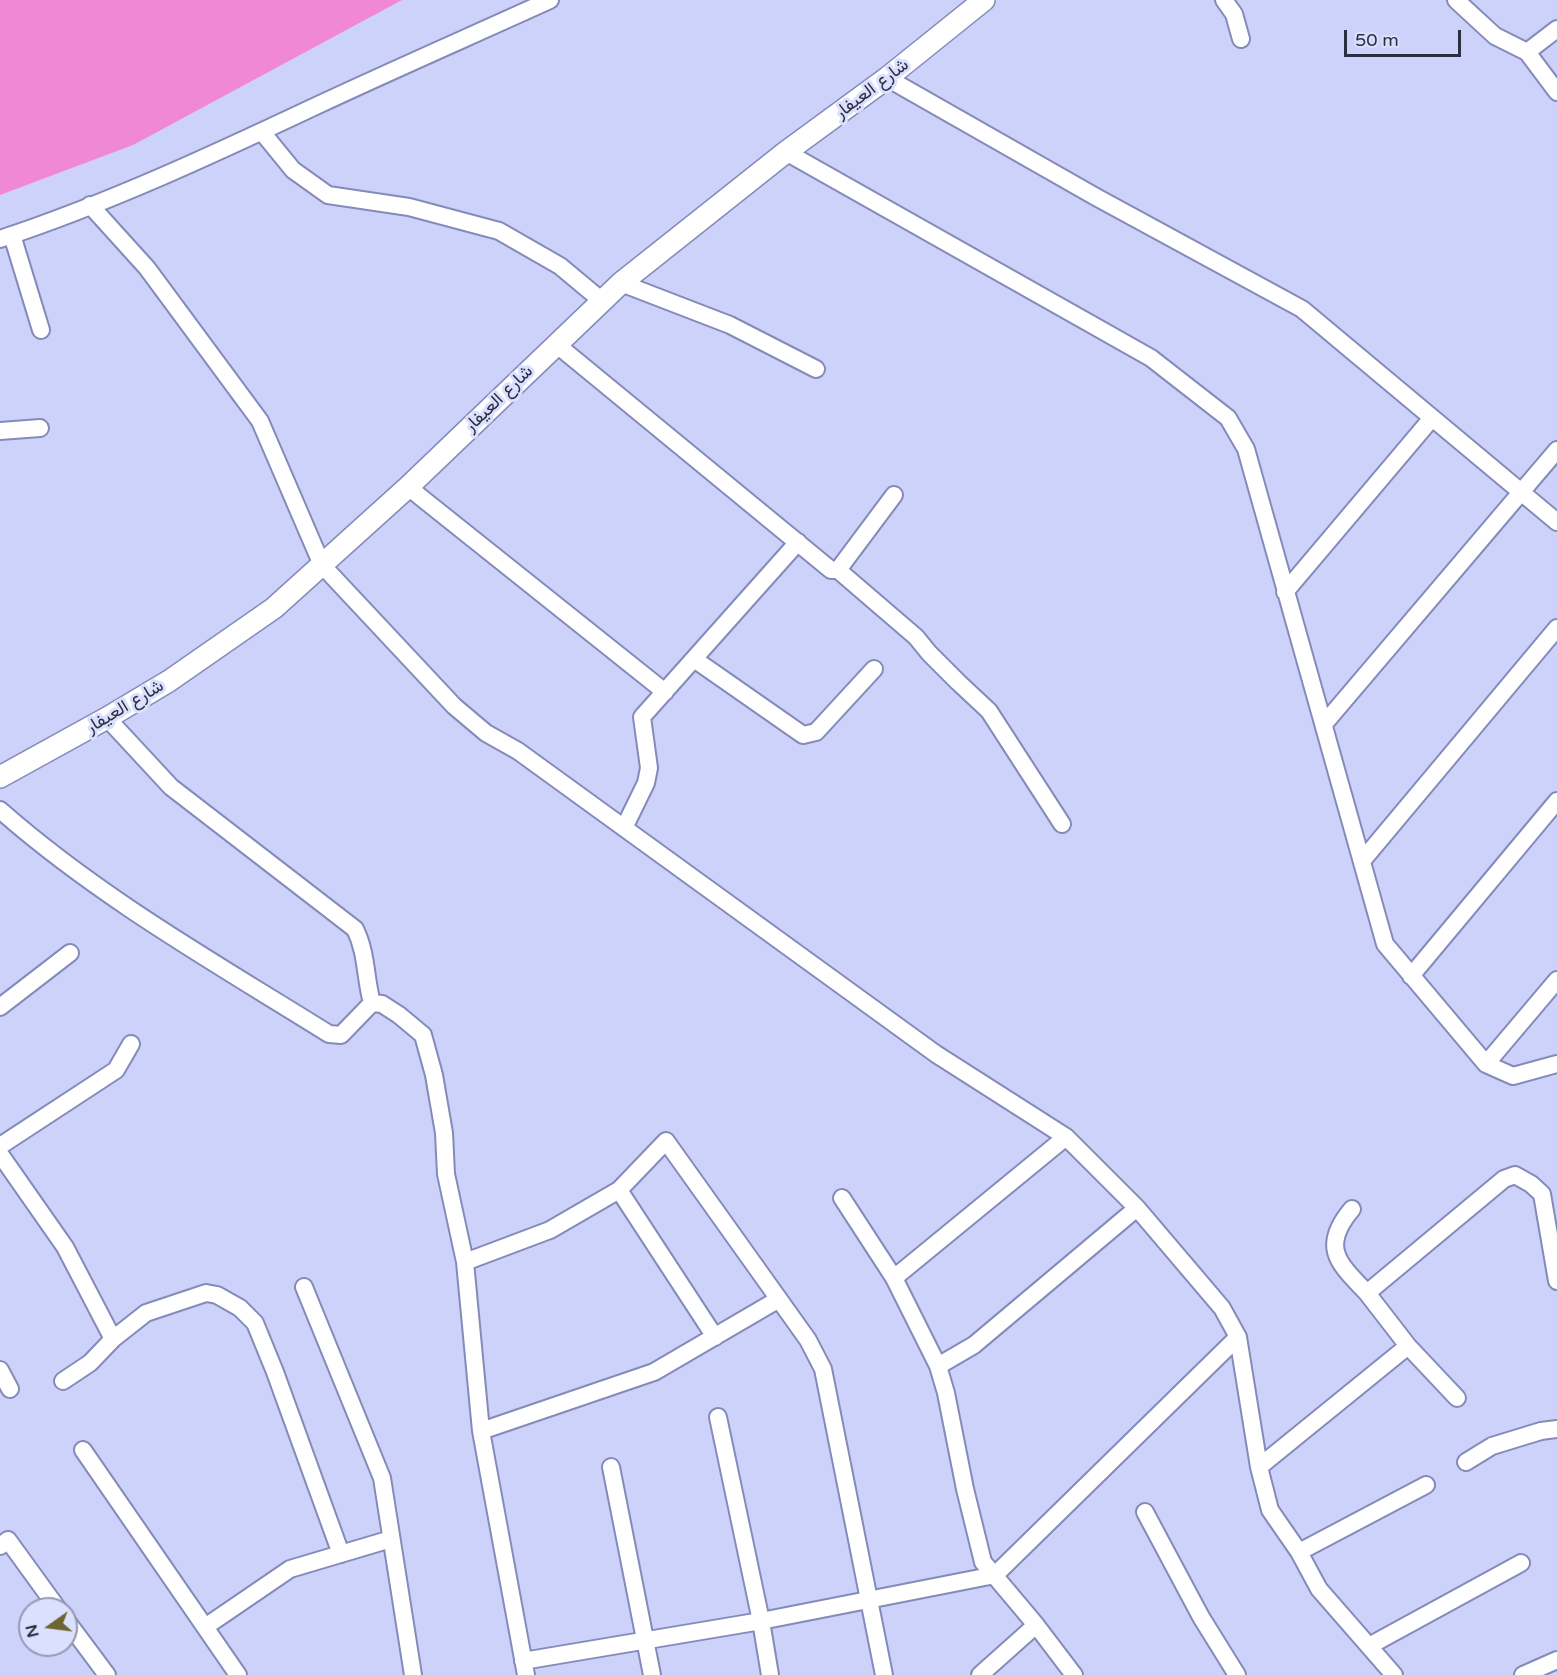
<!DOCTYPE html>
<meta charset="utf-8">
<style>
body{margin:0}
#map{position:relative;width:1557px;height:1675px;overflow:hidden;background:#ccd2fa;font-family:"Varela Round",sans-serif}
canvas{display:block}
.north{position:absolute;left:18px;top:1597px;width:60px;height:60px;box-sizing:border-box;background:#dbe0fe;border:2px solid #9599b3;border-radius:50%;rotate:256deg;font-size:16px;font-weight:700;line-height:24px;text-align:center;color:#2c2f42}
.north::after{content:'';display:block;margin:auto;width:21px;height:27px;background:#6e6431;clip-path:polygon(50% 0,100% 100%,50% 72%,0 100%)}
.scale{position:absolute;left:1344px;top:30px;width:117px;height:27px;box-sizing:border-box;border:3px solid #2c2f42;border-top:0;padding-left:8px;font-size:18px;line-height:21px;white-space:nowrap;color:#2c2f42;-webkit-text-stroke:4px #dbe0fe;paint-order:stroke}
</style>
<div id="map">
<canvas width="1557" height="1675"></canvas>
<div class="north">N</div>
<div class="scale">50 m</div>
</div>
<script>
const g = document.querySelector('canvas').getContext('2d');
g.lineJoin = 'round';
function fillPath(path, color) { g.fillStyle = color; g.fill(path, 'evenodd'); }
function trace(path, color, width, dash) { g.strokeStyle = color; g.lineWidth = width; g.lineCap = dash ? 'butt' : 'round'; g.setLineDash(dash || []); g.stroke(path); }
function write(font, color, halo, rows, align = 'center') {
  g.font = font + ' "Varela Round",Vazirmatn,sans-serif'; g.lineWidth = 6; g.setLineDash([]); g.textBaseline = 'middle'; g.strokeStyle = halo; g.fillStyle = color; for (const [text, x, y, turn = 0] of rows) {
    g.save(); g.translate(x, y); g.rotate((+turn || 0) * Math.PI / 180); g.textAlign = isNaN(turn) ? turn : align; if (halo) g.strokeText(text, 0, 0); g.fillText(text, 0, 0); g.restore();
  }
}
const water = new Path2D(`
 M0 0H402L133 145 0 195Z`);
const minor = new Path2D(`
 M1224 0 1234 14 1241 39
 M1456 0 1495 36 1527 52 1557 29
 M1527 52 1557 92
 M887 78 1096 197 1302 309 1557 522
 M262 132 293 170 328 195 409 207 499 231 560 266 602 301
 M786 152 1151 358 1228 418 1246 449 1385 944 1486 1064 1513 1076 1557 1064
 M90 205 147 268 260 421 322 565 454 706 486 733 518 751 936 1054 1066 1137 1137 1208 1222 1308 1238 1337 1259 1467 1270 1510 1299 1552 1319 1589 1394 1675
 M12 235 41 330
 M0 239C109 203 214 154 318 105 395 69 473 35 550 0
 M621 283 730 325 816 369
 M556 344 831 570H838L894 495
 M0 431 40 428
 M408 487 665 692
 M838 570 916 637 929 653 958 682 989 711 1062 824
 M1285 592 1432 418
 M694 659 803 735 816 732 874 669
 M107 718 171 787 355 929C367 953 365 978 372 1003
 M1324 724 1557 450
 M0 810C100 898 217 964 329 1034L341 1035 372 1003 382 1004 399 1015 423 1035 434 1075 444 1133 446 1174 465 1262 481 1431 526 1675
 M624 828 646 783 649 768 642 717 798 542
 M1362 861 1557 628
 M1411 976 1557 801
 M0 1007 70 953
 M1486 1064 1557 980
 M0 1146 116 1070 131 1044
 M0 1154 65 1247 113 1339
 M619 1190 715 1337
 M842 1198 894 1278 938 1366 946 1393 965 1489 983 1562 1036 1625 1074 1675
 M1352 1209C1320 1247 1338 1263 1367 1293
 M465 1262 550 1230 619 1190 666 1141 808 1340 823 1369 884 1675
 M894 1278 1066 1137
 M304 1287 382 1478 413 1675
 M938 1366 974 1345 1137 1208
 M0 1370 10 1389
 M63 1381 90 1363 113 1339 146 1313 206 1293 217 1295 240 1308 255 1323 275 1372 341 1554
 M1457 1398 1408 1346 1367 1293 1504 1179 1515 1175 1531 1184 1542 1194 1557 1281
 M718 1417 761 1621 770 1675
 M481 1431 654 1372 779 1299
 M83 1450 238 1675
 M1466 1462 1492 1446 1541 1431 1557 1429
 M611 1467 652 1675
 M1259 1467 1408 1346
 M1145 1512 1201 1617 1237 1675
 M0 1546 8 1540 58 1609
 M1299 1552 1426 1485
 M66 1620 107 1675
 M205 1627 290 1569 391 1539
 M1369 1646 1521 1563
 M523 1661 761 1621 995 1575 1238 1337
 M980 1675 1036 1625
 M1523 1675 1557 1660`);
const major = new Path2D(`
 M0 777 107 718 169 681 274 608 408 487 621 283 786 152 887 78 984 0`);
const streetNames = [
 ["شارع العيفار",872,89,-37],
 ["شارع العيفار",499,399,-44],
 ["شارع العيفار",125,707,-31]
];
fillPath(water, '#f188d5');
trace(minor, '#848bb9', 20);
trace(major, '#848bb9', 24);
trace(minor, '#fff', 16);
trace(major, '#fff', 21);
write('18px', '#2c2f42', '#dbe0fe', streetNames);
</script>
